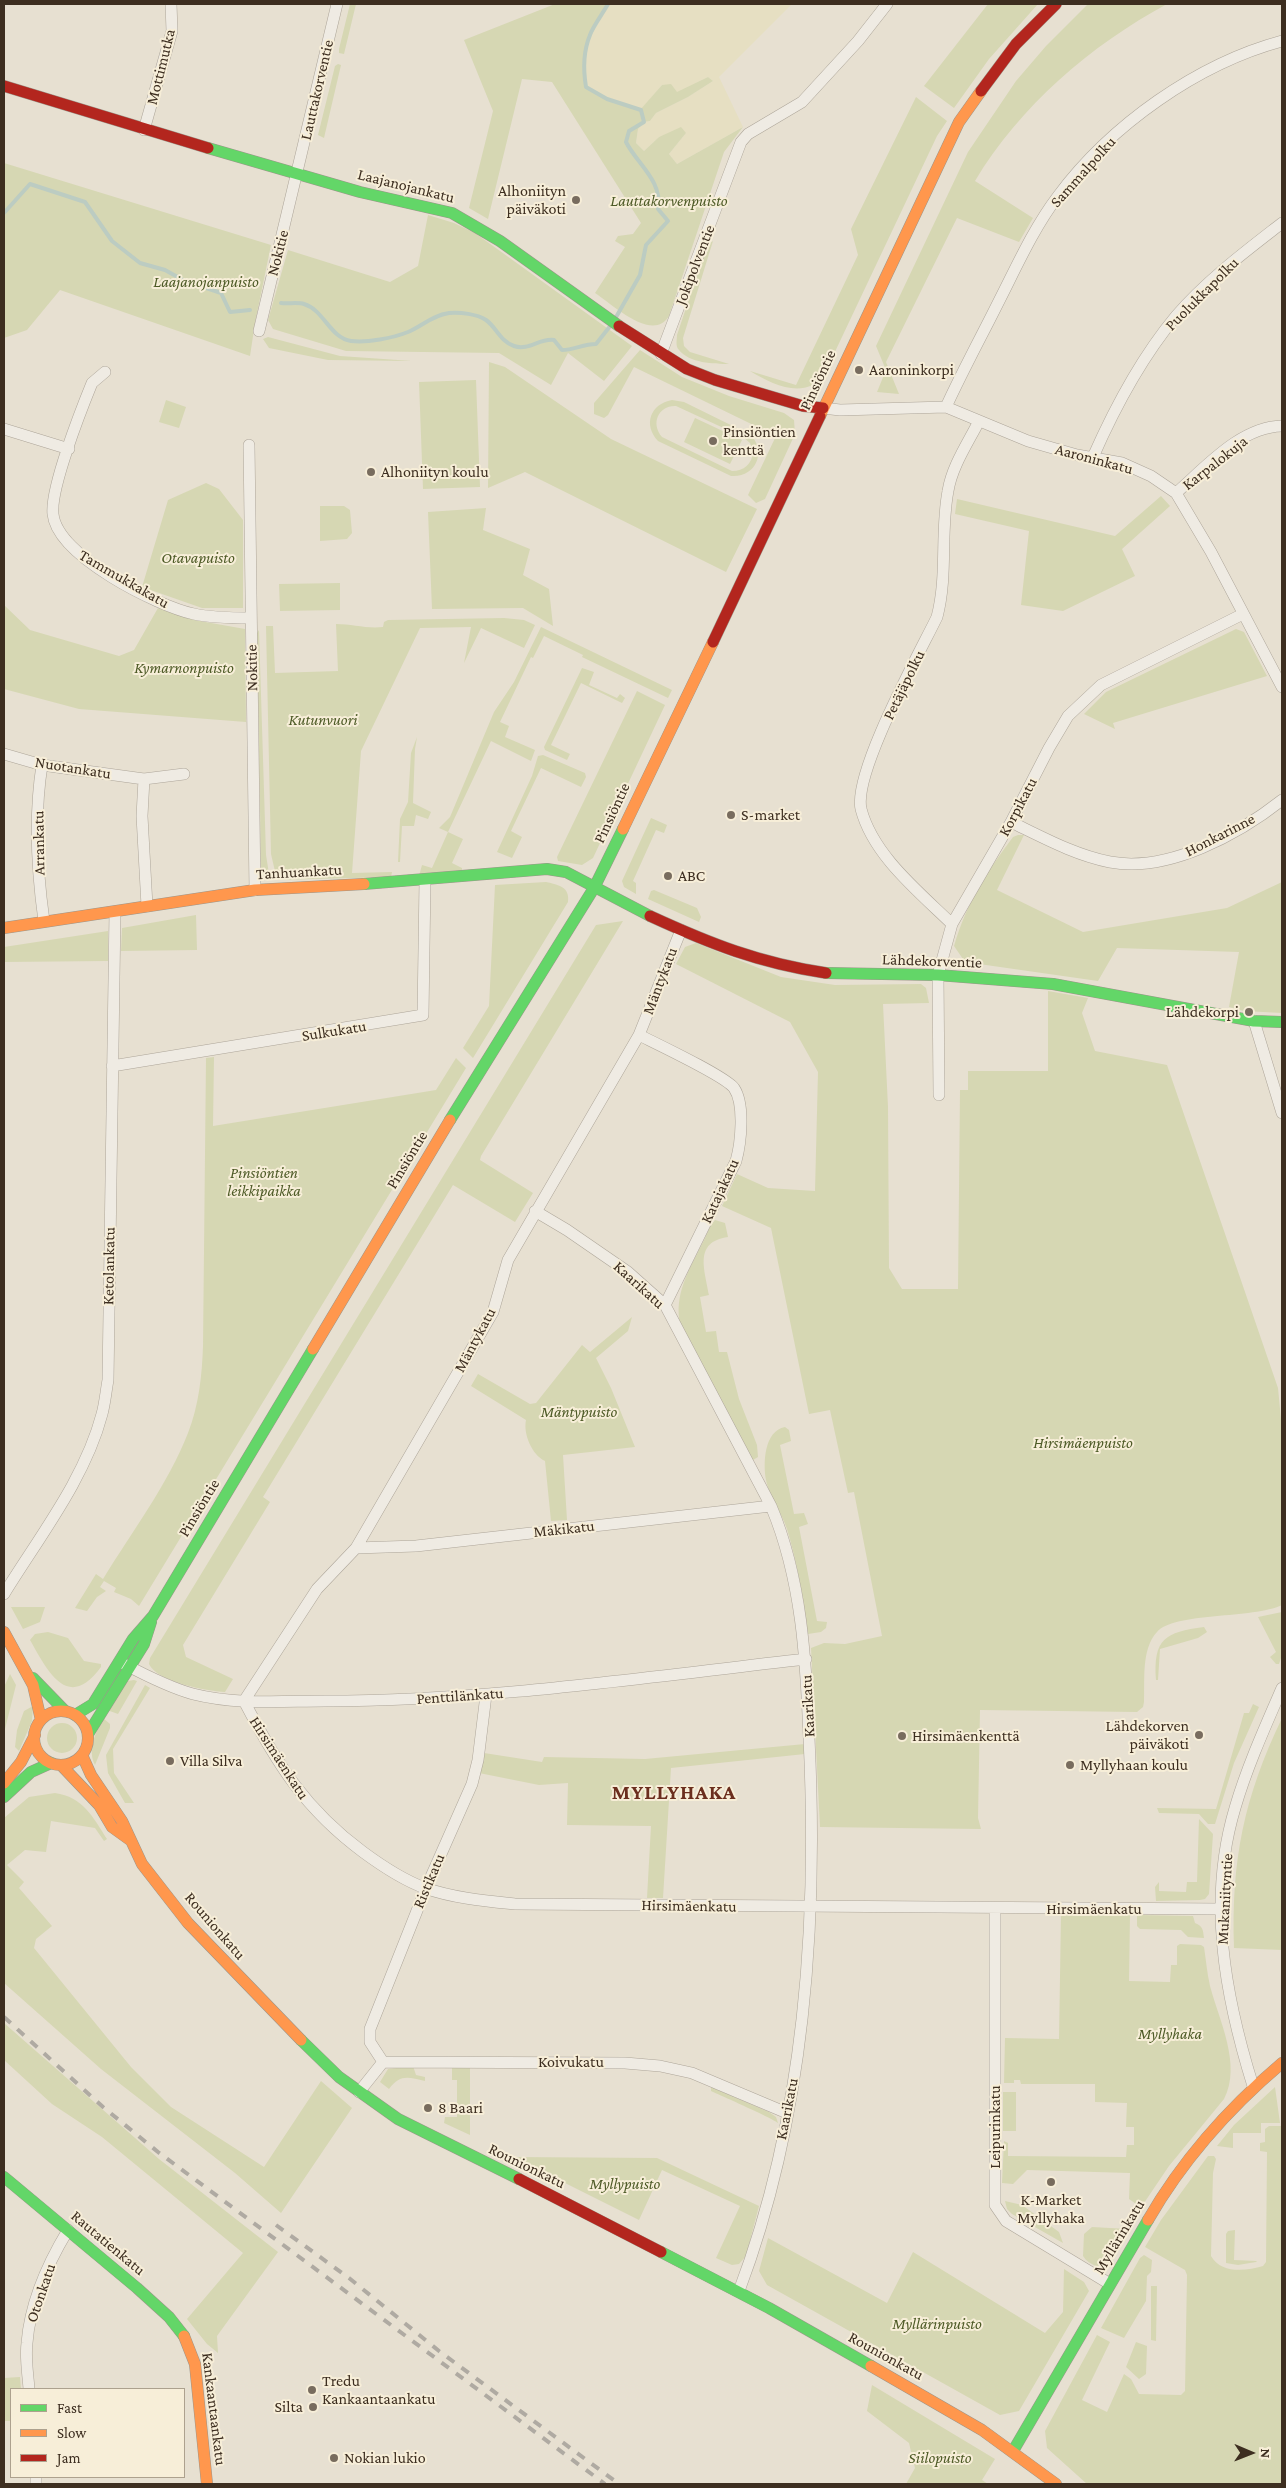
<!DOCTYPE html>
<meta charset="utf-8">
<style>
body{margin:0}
#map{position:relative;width:1286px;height:2488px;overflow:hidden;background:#e7e0d1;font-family:"Crimson Pro",serif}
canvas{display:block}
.frame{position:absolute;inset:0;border:5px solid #3d2e20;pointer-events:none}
.legend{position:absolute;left:10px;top:2388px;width:175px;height:90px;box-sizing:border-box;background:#f7eed8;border:1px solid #ada18e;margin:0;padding:6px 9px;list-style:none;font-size:15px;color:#3d2e20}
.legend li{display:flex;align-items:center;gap:10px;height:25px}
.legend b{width:25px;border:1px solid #ada18e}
.north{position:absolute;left:1226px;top:2428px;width:50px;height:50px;-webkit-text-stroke:4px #f7eed8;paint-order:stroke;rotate:91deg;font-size:14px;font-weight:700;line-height:20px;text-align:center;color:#3d2e20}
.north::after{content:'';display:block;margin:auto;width:18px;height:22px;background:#3d2e20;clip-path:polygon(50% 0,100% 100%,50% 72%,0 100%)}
</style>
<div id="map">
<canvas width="1286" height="2488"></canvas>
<div class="frame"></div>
<ul class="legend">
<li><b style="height:6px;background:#63d668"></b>Fast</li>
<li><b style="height:6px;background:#ff974d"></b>Slow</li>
<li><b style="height:6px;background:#b3261e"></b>Jam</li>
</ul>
<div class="north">N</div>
</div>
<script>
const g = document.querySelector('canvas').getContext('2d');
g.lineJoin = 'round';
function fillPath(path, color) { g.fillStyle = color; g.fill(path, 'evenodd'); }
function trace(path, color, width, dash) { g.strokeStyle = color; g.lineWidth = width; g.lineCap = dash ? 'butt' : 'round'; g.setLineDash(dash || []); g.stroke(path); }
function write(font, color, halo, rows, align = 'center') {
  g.font = font + ' "Crimson Pro",serif'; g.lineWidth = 4; g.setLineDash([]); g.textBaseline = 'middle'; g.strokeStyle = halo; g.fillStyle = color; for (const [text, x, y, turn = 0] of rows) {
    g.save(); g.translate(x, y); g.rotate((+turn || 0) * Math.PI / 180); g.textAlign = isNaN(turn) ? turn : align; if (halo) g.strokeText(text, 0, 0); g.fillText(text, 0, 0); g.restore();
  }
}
const farmland = new Path2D(`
 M608 4H792L719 77 743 127 677 164 669 154 686 133 659 137 644 151 636 143 638 129 644 122 650 121 656 113 688 97 713 81 708 77 677 93 662 85 641 110 607 99 591 91 586 87 583 65 590 33 598 24Z`);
const green = new Path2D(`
 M350 4H356L344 54 339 53V49Z
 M555 4H608C591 37 580 46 586 87L607 99 640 110 662 85 671 84 677 92 708 77 713 81 688 97 656 113 650 121 644 122 638 129 636 143 644 151 659 137 681 127 686 133 669 154 677 164 743 127 724 152 669 316C653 343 613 305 595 293L625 247 615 241 618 236 633 234 641 223 552 82 522 79 488 219 469 208 493 111 464 40Z
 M988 4H1038L989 59 954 108 924 86Z
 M1088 4H1167C1091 45 1020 106 975 181L1033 218 1019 242 957 218 886 362 899 394 877 392 886 370 876 346 968 152 1016 81 1046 46Z
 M338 64 341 65 324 138 318 135 335 66Z
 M916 97 947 121 937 136 824 375C805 400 773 385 750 371L796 385 858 255 851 229Z
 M4 163 271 245 255 323 250 356 60 290 27 330 4 338Z
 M428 215 454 223 475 233 632 346 604 381 568 353 551 385 499 353 346 351 273 329 268 320 288 250 390 282 418 266Z
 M713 241 683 338 684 346 690 352 729 364C714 364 689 363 679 350 675 346 677 340 677 335L707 245Z
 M268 337 340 356 412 361 328 360 269 348 263 339Z
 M640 350 682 377 729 396 784 413 794 420 795 434 765 499 756 503 748 495 776 436 634 367 608 415 604 418 594 414V403Z
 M489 362 505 367 611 439 757 509 726 572 525 472 488 488Z
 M476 380 480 487 423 489 419 382Z
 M166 400 186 407 179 428 159 422Z
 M672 400 684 402 751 435C767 453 755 478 731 476L658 441C643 425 650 404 672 400ZM676 406 743 437 750 443 753 452C752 464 744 471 732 471L662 437C650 423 659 405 676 406Z
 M695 418 742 440 730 464 684 442Z
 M206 483 219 489 243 520V608H202L142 587 168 500Z
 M1161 496 1170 506 1122 549 1135 576 1063 611 1021 605 1029 531 955 514 957 499 1115 536Z
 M320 506H344L350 510 352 533 347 539 320 541Z
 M486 508 483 530 530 549 523 575 549 589 553 626 523 608 432 609 428 512Z
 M340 583V610L280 611 279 584Z
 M4 605 30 630 119 656 134 650 158 608 194 620 245 629 246 722 79 709 4 689Z
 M504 618 524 620 535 625 524 648 481 628 464 663 471 627 420 628 361 751 352 873 392 872 391 877 277 880 271 854 266 626H273L275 673 338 671 336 624C352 624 367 629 383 627L384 622 388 620Z
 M541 627 672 690 668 698 582 657 583 655 544 636 533 658 531 657 500 722 509 726 505 737 535 750 531 761 491 741 448 832 463 839 452 863 462 868V872L419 876 422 865 432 868 448 832 439 828 450 817 494 712 514 682Z
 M1236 629 1244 632 1267 676 1113 723 1115 729 1084 714 1106 692Z
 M259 630 266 855 270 880 265 878 261 869 257 633Z
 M582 668 594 672 589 685 617 698 620 694 625 698 622 703 581 683 551 745 570 754 567 760 545 750 544 747Z
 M637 691 665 705 593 858 582 865 558 861 557 857Z
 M417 737 415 749 413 803 431 812 428 819 416 815 414 826H402L400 862H398L400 819 408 802 411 753Z
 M543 755 585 773 586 777 581 787 541 768 511 831 522 837 512 858 497 852 532 776 538 756Z
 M651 818 667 825 664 833 656 830 633 881 636 883V894L624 887 622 881Z
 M1018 835H1024L997 890 1083 932 1227 908 1282 882V1013L1244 1011 1229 1007 1239 952 1117 948 1098 981 965 962 954 946C967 902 986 873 1013 837Z
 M546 882C559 885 570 887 568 902L473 1058 463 1048 489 1006 495 885Z
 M654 890 697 908 701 917 699 922 648 899 651 891Z
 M196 915 197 950 121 951 122 928Z
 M623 921 481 1156 480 1160 533 1193 515 1222 453 1185 263 1497 270 1502 183 1645 186 1657 233 1679 225 1692C207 1691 157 1682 149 1664L150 1658 596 925Z
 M108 931V961L4 962V947Z
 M696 943 781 977 835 985 921 984 926 988 929 1003 883 1004 888 1107 889 1268 902 1289H958L960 1090H968V1071H1048V991L1088 998 1082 1013 1095 1051 1167 1065 1278 1388 1282 1430V1605C1253 1619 1174 1612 1157 1632 1141 1649 1145 1681 1144 1702L1143 1707 1137 1712 980 1710 978 1818 981 1829 820 1827 811 1648 824 1643 845 1644 882 1636 854 1492 848 1493 830 1410 809 1414 771 1228 722 1206 737 1174 768 1188 815 1191 818 1072 790 1022 676 964 685 947Z
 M214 1057 213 1126 436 1090 456 1058 466 1068 139 1606 131 1599 114 1592 116 1588 104 1581 100 1587 106 1591 97 1597 87 1611 75 1608 96 1574 103 1579C132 1532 168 1484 188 1433 199 1405 202 1375 203 1346L206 1058Z
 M715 1220 725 1223 728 1237C693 1242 705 1270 709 1295L700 1297 706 1332 716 1331 719 1352H727L739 1399 757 1445 758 1457 753 1460 680 1324C674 1294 689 1270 702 1244 706 1237 709 1226 715 1220Z
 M632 1317 628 1331 596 1358 611 1388 635 1447 563 1455 567 1520 551 1521 545 1461C532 1455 523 1434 526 1420L471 1386 478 1374 530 1404 536 1403 582 1345 590 1352Z
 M785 1427 789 1430 791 1441 780 1445 794 1514 804 1513 808 1524 799 1527 817 1621 827 1622 826 1628 821 1632 808 1634 807 1631C803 1597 797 1562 787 1529 782 1513 769 1497 766 1480 763 1463 764 1431 785 1427Z
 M11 1607H45L40 1622 23 1629Z
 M1282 1612V1655L1279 1664H1276L1270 1657 1276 1652 1258 1617Z
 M1204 1627 1207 1632 1198 1638 1160 1649 1158 1680H1156C1153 1639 1165 1632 1204 1627Z
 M48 1632 68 1638 84 1661 101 1664V1667C68 1712 48 1672 30 1640L35 1634Z
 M10 1674 16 1685 4 1733V1687Z
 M134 1680 137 1681 118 1714 107 1710 128 1681Z
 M145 1685 150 1688 113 1749 114 1773 134 1803H125L108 1773 106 1755Z
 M1253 1704 1259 1707 1234 1763 1215 1824H1208L1199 1814 1159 1813 1157 1808 1216 1809 1244 1713H1249Z
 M33 1706 32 1721 19 1751 15 1747 17 1730 24 1711Z
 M103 1718 110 1724V1728L95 1765C87 1749 96 1733 103 1718Z
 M1282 1718V1950L1234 1948C1231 1860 1244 1797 1282 1718Z
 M47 1738a15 15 0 1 1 30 0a15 15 0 1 1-30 0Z
 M805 1744V1754L671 1768 663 1898H647L651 1826 567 1825 568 1783 539 1785 479 1773 484 1753 542 1762 544 1757 645 1759Z
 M55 1793C83 1797 93 1817 107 1839L104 1841 95 1828 51 1821 46 1852 25 1850 7 1865 24 1882 19 1888 52 1926 36 1939 34 1948 131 2067 171 2107 264 2167 321 2081 352 2108 281 2213 235 2173 101 2069 4 1983V1818L29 1797Z
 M1199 1819 1213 1834 1209 1894 1205 1899 1200 1900 1156 1901 1155 1887 1159 1882V1891L1186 1892 1187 1882H1197Z
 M1061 1915H1130L1129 1981 1170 1982 1171 1965H1177V1946L1180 1944 1201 1945 1204 1947C1206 1960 1207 1973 1210 1986 1219 2020 1242 2065 1224 2099L1169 2166 1144 2203 1139 2206 1129 2199 1130 2173 1027 2170 1013 2184 1002 2183 1004 2141 1008 2143V2156L1126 2157 1127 2145H1134V2127H1126L1127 2103 1095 2102V2084H1021L1020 2080H1014V2083H1004L1005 2038 1059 2039Z
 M1137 1915 1193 1916 1195 1923C1203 1926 1203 1930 1204 1938L1188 1937 1181 1930 1140 1929 1137 1926Z
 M4 2023 159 2159 278 2252 217 2336 218 2353 207 2344 187 2319 243 2253 102 2137 52 2104 4 2060Z
 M413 2066 416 2075 425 2077V2081C408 2077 400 2074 389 2089L380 2082 388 2069Z
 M452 2066 470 2067V2135L444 2123 445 2117H457V2080H452Z
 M711 2087 769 2112 776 2117 778 2123C776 2120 720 2095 711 2091Z
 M1275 2087 1280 2123H1261V2133H1233V2148L1217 2146 1234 2125Z
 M1003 2092H1016V2131H1003Z
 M1269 2126H1282V2484H1087L1047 2448 1045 2431 1097 2335 1110 2342 1082 2400 1107 2412 1124 2374 1131 2379 1139 2394 1181 2395 1185 2391 1187 2275 1185 2270 1145 2247 1161 2220 1208 2156H1214L1216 2159 1213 2173 1211 2256C1221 2274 1246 2271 1263 2266L1266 2262 1267 2152 1260 2151V2143L1265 2142V2129Z
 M513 2157 657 2158 759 2206 746 2256 739 2264 732 2265 716 2258 740 2206 662 2170 639 2220Z
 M1005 2201 1022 2205 1059 2232 1063 2243 1012 2214 1007 2209Z
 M1092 2227 1128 2229V2232C1121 2244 1113 2270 1096 2266 1091 2264 1086 2261 1083 2256L1084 2234Z
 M1235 2230 1234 2260 1257 2261 1256 2262 1238 2265 1226 2263V2234L1228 2231Z
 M768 2238 887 2303 913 2252 1045 2333 1063 2312 1064 2269 1084 2282 1089 2291 1019 2411 1000 2415 767 2285 759 2271Z
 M1144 2255 1152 2260 1151 2272 1147 2276 1146 2301 1124 2338 1101 2328 1140 2258Z
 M1151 2286H1157L1156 2341 1151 2340Z
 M1136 2342 1147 2346 1146 2374 1139 2379 1126 2367Z
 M20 2377 21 2389H11V2421H4V2378Z
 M872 2385 995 2459 982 2480 988 2484H906L915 2468 909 2443 867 2411Z`);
const stream = new Path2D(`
 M608 4C603 13 592 28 590 35 583 52 583 69 586 87L607 99 641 110 644 122 629 131 626 142C637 164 663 181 658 209L668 221 646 245 640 275 615 319
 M4 213 30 184 85 202 112 241 140 263 165 270 183 280 221 293 230 312 250 310
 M281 303C288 304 298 302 304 304 324 310 330 338 351 341 367 343 393 338 408 332 422 326 433 315 449 313 460 312 477 314 486 320 496 327 501 342 514 346 529 351 539 338 554 340L562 350C574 350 583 344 596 344L611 325`);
const street = new Path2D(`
 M144 130 172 31 171 4
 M259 331 337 4
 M661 354 741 142 748 134 802 102 858 41 887 4
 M105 372 92 383C81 410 50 489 53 514 57 556 157 606 194 614 212 618 232 618 251 618
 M946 407C962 372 980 339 997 305 1016 268 1033 229 1058 196 1111 125 1197 64 1282 41
 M823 408 840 410 946 407 1028 441 1077 455 1122 463 1151 476 1176 493 1211 552 1282 687
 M4 429 69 449
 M249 445 255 890
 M1093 457C1115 407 1141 358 1176 316 1207 280 1246 251 1282 223
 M1176 493C1206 467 1240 427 1282 426
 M4 754 42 765 144 779 142 816 147 906
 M42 765C34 816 37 871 44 921
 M144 779 184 774
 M1011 822C1044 838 1075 855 1110 862 1168 873 1239 834 1282 800
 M952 924C918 891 873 855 861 809 853 773 919 654 937 617 948 575 940 533 948 491 952 466 968 443 979 421
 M1254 1021 1282 1113
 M639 1035C657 1044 725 1076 734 1088 745 1104 741 1143 736 1161L665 1305
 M112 1066 423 1015 425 881
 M939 1095 938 975 952 924 1011 822 1049 748 1068 716 1101 685 1243 614
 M535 1211 567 1230 628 1272 665 1305 771 1506C802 1580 806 1659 809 1738 818 1923 805 2116 739 2291
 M356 1548 416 1546 771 1506
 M4 1594C39 1537 85 1479 102 1414 105 1403 106 1391 108 1380L115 912
 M124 1664C145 1675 171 1688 193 1694 236 1705 282 1701 325 1701 486 1701 646 1677 806 1659
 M244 1701C277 1764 305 1809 363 1852 382 1866 403 1880 425 1888 453 1898 486 1901 515 1904L1221 1909
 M244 1701 317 1589 356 1548 493 1312 508 1260 639 1035 681 930
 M995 1908V2205L1006 2221 1110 2284
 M383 2062 370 2042V2029L426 1888 472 1784 478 1760 486 1695
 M1253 2086C1225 1996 1207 1901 1235 1808 1247 1767 1265 1727 1282 1688
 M359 2092 383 2062 625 2063 660 2066 692 2073 787 2113
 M29 2389C28 2374 25 2358 27 2343 30 2304 48 2263 68 2230
 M36 2477V2484`);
const fast = new Path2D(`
 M208 148 360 192 452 213 500 241 619 326
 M364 884 547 869 566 872 650 916
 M826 973 938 975 1053 984 1254 1021 1282 1022
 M450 1120 594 888 623 829
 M33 1678 65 1711
 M75 1715 93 1704 133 1639 153 1616 313 1349
 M88 1734 144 1644 151 1622
 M4 1797 31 1772 51 1763
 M301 2040 339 2077 398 2119 519 2179
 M4 2177 137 2288 169 2317 184 2336
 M661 2252 769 2308 871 2366
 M1013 2451 1148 2220`);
const slow = new Path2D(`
 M820 416 959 122 981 91
 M623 829 713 642
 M4 928 255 890 364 884
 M313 1349 450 1120
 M4 1632 33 1685 41 1720
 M34 1738a27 27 0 1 1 54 0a27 27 0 1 1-54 0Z
 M82 1755 91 1775 122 1821 142 1864 188 1923 301 2040
 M61 1765 99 1805 112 1827 130 1840
 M4 1783 21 1762 35 1735
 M1148 2220C1182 2161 1230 2107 1282 2063
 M184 2336 195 2364 207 2484
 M871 2366 982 2430 1056 2484`);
const jam = new Path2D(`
 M4 86 208 148
 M981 91 1016 44 1056 4
 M619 326 687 369 715 380 803 406 823 408
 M713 642 820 416
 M650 916C711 944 759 963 826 973
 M519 2179 661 2252`);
const rail = new Path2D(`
 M4 2017 103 2107 158 2152 605 2484
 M276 2225 349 2278 439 2351 619 2484`);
const markers = [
 [576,200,5,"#786c5e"],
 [859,370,5,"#786c5e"],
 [713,441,5,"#786c5e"],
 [371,472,5,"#786c5e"],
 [731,815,5,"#786c5e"],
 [668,876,5,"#786c5e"],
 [1249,1012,5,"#786c5e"],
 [1199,1735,5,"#786c5e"],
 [902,1736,5,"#786c5e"],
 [170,1761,5,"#786c5e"],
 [1070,1765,5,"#786c5e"],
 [428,2108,5,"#786c5e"],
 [1051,2182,5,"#786c5e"],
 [312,2390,5,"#786c5e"],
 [313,2407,5,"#786c5e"],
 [334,2458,5,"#786c5e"]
];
const streetNames = [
 ["Mottimutka",161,67,-76],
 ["Lauttakorventie",317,90,-77],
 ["Sammalpolku",1083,172,-48],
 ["Laajanojankatu",406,186,14],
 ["Nokitie",278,253,-76],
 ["Jokipolventie",695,265,-69],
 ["Puolukkapolku",1202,294,-45],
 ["Pinsiöntie",818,380,-65],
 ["Aaroninkatu",1094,459,15],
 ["Karpalokuja",1215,463,-38],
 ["Tammukkakatu",124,579,30],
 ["Nokitie",252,668,-91],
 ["Petäjäpolku",904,685,-64],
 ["Nuotankatu",73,768,9],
 ["Korpikatu",1018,807,-62],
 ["Pinsiöntie",612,813,-65],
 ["Honkarinne",1220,835,-27],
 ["Arrankatu",39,843,-91],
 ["Tanhuankatu",299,872,-3],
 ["Lähdekorventie",932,961,2],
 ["Mäntykatu",660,981,-69],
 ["Sulkukatu",334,1031,-9],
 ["Pinsiöntie",407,1160,-59],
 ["Katajakatu",720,1191,-65],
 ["Ketolankatu",109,1266,-89],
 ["Kaarikatu",639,1285,42],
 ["Mäntykatu",475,1340,-62],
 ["Pinsiöntie",199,1508,-59],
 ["Mäkikatu",564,1529,-6],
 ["Penttilänkatu",460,1696,-4],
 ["Kaarikatu",808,1706,-93],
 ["Hirsimäenkatu",279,1758,57],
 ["Ristikatu",429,1881,-67],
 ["Mukaniityntie",1225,1899,-87],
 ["Hirsimäenkatu",689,1906,1],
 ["Hirsimäenkatu",1094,1909],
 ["Rounionkatu",215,1926,49],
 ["Koivukatu",571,2062],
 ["Kaarikatu",787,2109,-79],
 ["Leipurinkatu",995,2127,-90],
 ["Rounionkatu",527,2166,26],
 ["Myllärinkatu",1119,2237,-59],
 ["Rautatienkatu",108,2243,40],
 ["Otonkatu",41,2293,-71],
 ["Rounionkatu",886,2356,29],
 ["Kankaantaankatu",214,2409,83]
];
const poiNames = [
 ["Alhoniityn",566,191,"right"],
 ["päiväkoti",566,209,"right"],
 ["Aaroninkorpi",869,370],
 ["Pinsiöntien",723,432],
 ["kenttä",723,450],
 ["Alhoniityn koulu",381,472],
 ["S-market",741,815],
 ["ABC",678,876],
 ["Lähdekorpi",1239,1012,"right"],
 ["Lähdekorven",1189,1726,"right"],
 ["päiväkoti",1189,1744,"right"],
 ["Hirsimäenkenttä",912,1736],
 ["Villa Silva",180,1761],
 ["Myllyhaan koulu",1080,1765],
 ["8 Baari",438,2108],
 ["K-Market",1051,2200,"center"],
 ["Myllyhaka",1051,2218,"center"],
 ["Tredu",322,2381],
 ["Kankaantaankatu",322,2399],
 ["Silta",303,2407,"right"],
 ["Nokian lukio",344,2458]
];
const parkNames = [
 ["Lauttakorvenpuisto",669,201],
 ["Laajanojanpuisto",206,282],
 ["Otavapuisto",198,558],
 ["Kymarnonpuisto",184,668],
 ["Kutunvuori",323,720],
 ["Pinsiöntien",264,1173],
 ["leikkipaikka",264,1191],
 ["Mäntypuisto",579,1412],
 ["Hirsimäenpuisto",1083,1443],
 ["Myllyhaka",1170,2034],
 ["Myllypuisto",625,2184],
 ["Myllärinpuisto",937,2324],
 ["Siilopuisto",940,2458]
];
const districtNames = [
 ["MYLLYHAKA",674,1793]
];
fillPath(farmland, '#e6dfc2');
fillPath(green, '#d6d7b3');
trace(stream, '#bcccc2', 4);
trace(street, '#ada599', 12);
trace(fast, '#9c958a', 12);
trace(slow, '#9c958a', 12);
trace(jam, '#9c958a', 12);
trace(street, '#efebe3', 11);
trace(fast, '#63d668', 11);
trace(slow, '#ff974d', 11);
trace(jam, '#b3261e', 11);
trace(rail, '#afaaa2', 4, [9, 9]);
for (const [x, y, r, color] of markers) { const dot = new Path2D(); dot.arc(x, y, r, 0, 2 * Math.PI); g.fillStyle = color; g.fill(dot); trace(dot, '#f7eed8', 2); }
write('16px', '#3d2e20', '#f7eed8', streetNames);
write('16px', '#3d2e20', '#f7eed8', poiNames, 'left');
write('italic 16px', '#4d5a26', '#f7eed8', parkNames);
g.letterSpacing = '1px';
write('bold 21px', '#6b2e1e', '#f7eed8', districtNames);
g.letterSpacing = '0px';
</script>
